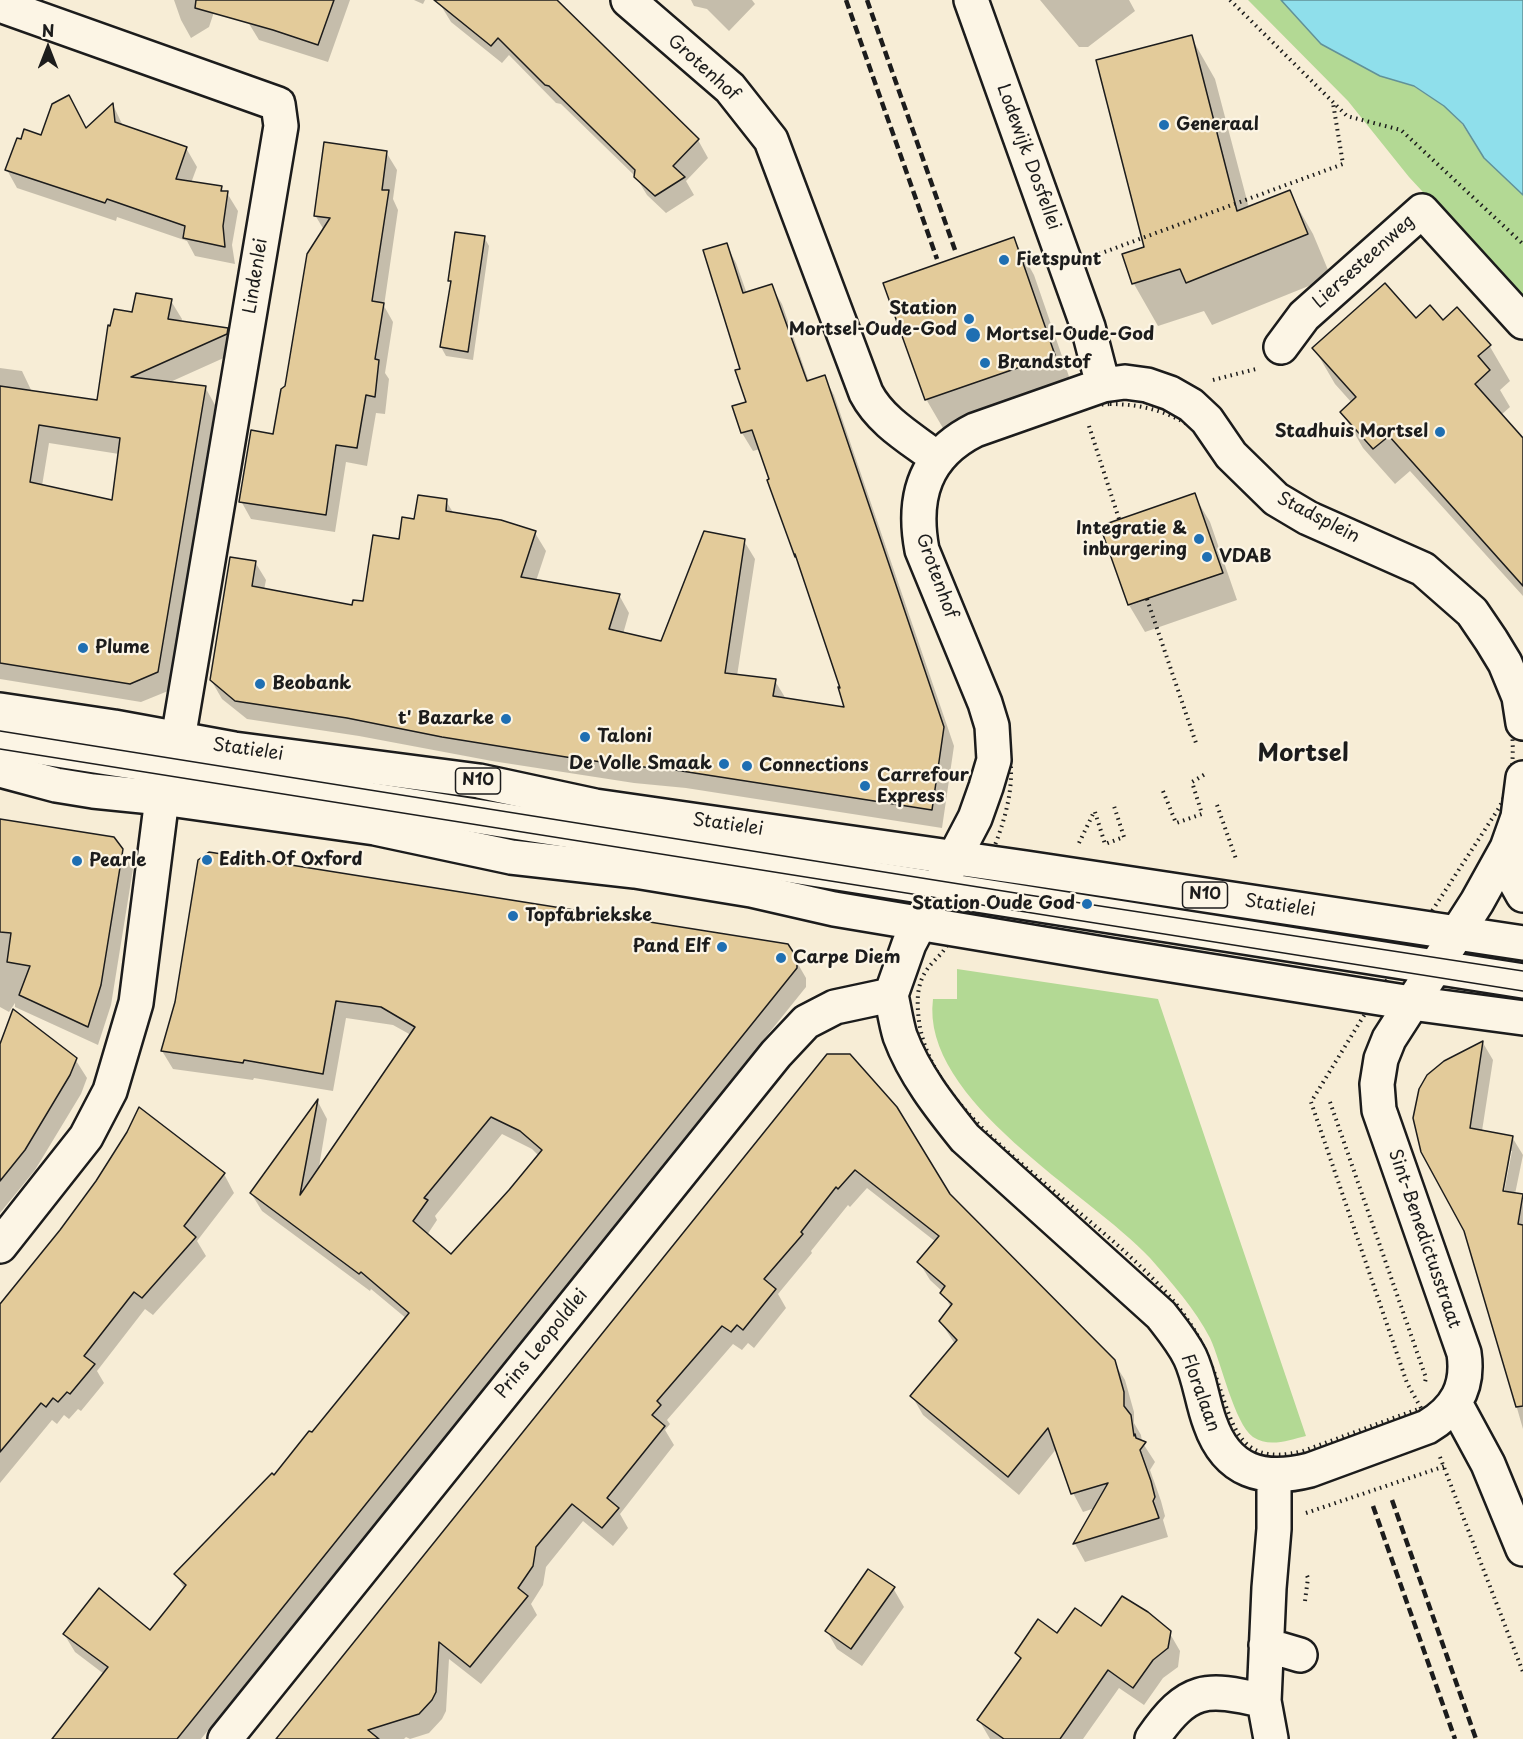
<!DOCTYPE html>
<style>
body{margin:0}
#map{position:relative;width:1523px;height:1739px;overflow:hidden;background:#f7edd6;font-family:"Playpen Sans",sans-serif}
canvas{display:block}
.north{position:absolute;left:18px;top:18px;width:60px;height:60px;-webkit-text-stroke:4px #fcf5e5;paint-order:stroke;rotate:0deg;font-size:16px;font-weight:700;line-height:24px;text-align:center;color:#1c1c1c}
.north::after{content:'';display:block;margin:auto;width:21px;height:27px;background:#1c1c1c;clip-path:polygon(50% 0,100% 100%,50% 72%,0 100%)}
</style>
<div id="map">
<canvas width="1523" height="1739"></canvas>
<div class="north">N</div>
</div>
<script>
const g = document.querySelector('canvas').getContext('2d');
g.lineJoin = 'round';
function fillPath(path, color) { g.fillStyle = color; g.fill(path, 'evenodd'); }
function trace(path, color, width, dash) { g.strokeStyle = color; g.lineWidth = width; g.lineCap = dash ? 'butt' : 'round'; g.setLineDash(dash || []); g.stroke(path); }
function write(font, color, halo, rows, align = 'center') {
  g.font = font + ' "Playpen Sans",sans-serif'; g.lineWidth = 4.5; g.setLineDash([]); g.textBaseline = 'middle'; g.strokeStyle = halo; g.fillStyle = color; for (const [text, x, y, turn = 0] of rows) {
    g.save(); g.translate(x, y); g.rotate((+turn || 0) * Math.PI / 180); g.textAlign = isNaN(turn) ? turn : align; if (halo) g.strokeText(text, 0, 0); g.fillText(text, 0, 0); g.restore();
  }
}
const green = new Path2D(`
 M1248 0H1281L1321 44 1380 76 1413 86 1444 106 1462 124 1484 158 1523 195V300L1409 177 1348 101Z
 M957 969 1158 999 1306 1436C1289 1440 1269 1448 1253 1437 1234 1423 1221 1361 1210 1338 1195 1309 1172 1283 1150 1258 1090 1193 920 1101 933 999H957Z`);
const water = new Path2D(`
 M1281 0H1523V195L1484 158 1463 124 1444 106 1414 86 1380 76 1321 44Z`);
const shadow = new Path2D(`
 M174 0H350L328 62 259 40 248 22 215 9 209 27 191 38 181 20Z
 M414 0H425L423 4Z
 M444 0H539L698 140 708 158 686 181 694 195 666 213 647 195 636 177 561 104 556 103 509 55 502 63 451 22 440 4Z
 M691 0H752L755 4 729 31 707 9 694 6Z
 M1040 0H1129L1135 11 1088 47H1079Z
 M1191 37 1215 79 1249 208 1289 192 1313 234 1331 277 1212 325 1204 311 1158 326 1134 284 1124 255 1146 248Z
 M113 105 123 126 186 148 197 167 191 183 221 187 224 193H227L238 211 232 245 235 264 195 256 187 241 117 217 116 221 17 188 7 170 42 137 86 129Z
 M386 152 397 170 393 199 398 210 384 306 393 322 385 373 389 379 385 414 376 413 367 466 346 462 335 532 251 519 241 501 274 436 324 230 315 215Z
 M484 237 489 246 473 360 446 356 441 347 452 284 450 281Z
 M1014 239 1034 275 1074 391 947 435 926 399Z
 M726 244 736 263 747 294 771 286 782 304 809 382 824 377 834 395 954 746 942 828 686 788 634 783 492 761 359 736 247 719 222 699 211 680 255 562 266 580 264 590 354 607 364 603 401 541 415 521 446 501 454 514 535 533 546 551 536 581 619 595 629 613 623 634 662 643 744 541 755 559 737 676 775 681 786 699 846 708 842 689 760 449 753 451 742 433 734 407 748 403 741 370Z
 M171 301 182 319 181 322 227 329 238 347 237 352 168 383 205 387 215 405 168 691 141 702 0 679V368L22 371 32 392 98 402 134 314ZM49 443 119 454 113 502 42 486Z
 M1416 320 1443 322 1489 345 1510 381 1500 390 1510 407 1501 415 1523 440V596L1410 471 1395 484 1363 448 1342 412 1352 403 1335 384 1314 348Z
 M1194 495 1210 522 1237 600 1145 632 1129 605 1102 527Z
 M0 820 121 850 133 869 111 1005 98 1045 15 1007V1003L9 1012 0 1007Z
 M787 945 806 978V987L201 1739H52L104 1674 75 1652 64 1634 151 1632 185 1589 176 1575 275 1477 407 1319 371 1289 370 1291 262 1211 251 1193 318 1102 327 1119 318 1173 411 1035 393 1025 346 1018 333 1091 254 1078 253 1080 173 1069 162 1051 176 1002ZM502 1134 532 1149 539 1156 452 1256 427 1235 437 1220 435 1216Z
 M1483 1043 1493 1060 1482 1131 1512 1137 1523 1155 1515 1194 1523 1196V1429L1466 1230 1445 1062ZM1509 1151H1512L1503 1198H1500Z
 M0 1048 75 1059 87 1078 81 1094 35 1170 0 1213Z
 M828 1055 949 1195 1113 1361 1125 1380 1134 1412V1423L1141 1435 1142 1442 1155 1462 1150 1470 1161 1501 1165 1516 1163 1520 1168 1537 1085 1562 1075 1544 1095 1508 1083 1512 1073 1493 1057 1448 1019 1495 923 1415 912 1396 955 1344 940 1321 951 1308 943 1292 930 1280 919 1262 936 1242 867 1188 850 1207 848 1205 811 1251 812 1253 778 1294 786 1308 754 1348 748 1343 742 1350 733 1344 667 1420 670 1424 665 1430 674 1445 620 1514 628 1528 613 1546 583 1521 546 1567 543 1585 531 1604 537 1615 481 1684 449 1659 446 1711 442 1719 429 1733 410 1739 406 1737 404 1739H278Z
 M224 1174 234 1193 197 1241 206 1256 153 1315 145 1309 97 1371 104 1383 81 1411 78 1409 69 1419 64 1415 57 1424 52 1420 0 1483V1307Z
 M893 1588 904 1607 862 1666 837 1649 827 1631Z
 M1101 1628 1169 1632 1180 1651 1178 1667 1163 1678 1144 1705 1119 1688 1083 1739H990L979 1720 1021 1660 1017 1653Z`);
const building = new Path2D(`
 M196 0H334L318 45 273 30 195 8Z
 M434 0H557L699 139 673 166 685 177 655 196 634 177 635 170 549 86 545 85 498 38 491 46Z
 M1192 35 1237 211 1290 190 1308 234 1186 283 1180 269 1132 284 1122 254 1144 247 1096 60Z
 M69 95 86 128 113 103 115 122 187 147 176 179 222 186 221 191H228L223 226 225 247 183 238 185 226 107 199 105 203 5 170 17 138 21 139 24 129 41 135 52 104Z
 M324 142 387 151 382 190H389L372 301 384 303 375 359 379 360 375 397 366 395 357 448 336 445 326 515 239 502 251 430 273 434 281 389 285 386 307 254 330 218 314 216Z
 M455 232 485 236 468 352 440 347 451 281H448Z
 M1014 237 1055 355 925 400 883 283Z
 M727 243 743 293 772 284 807 381 825 375 944 727 932 810 675 770 623 765 566 757 442 737 347 718 235 701 210 680 230 557 256 561 252 586 352 605 353 600 363 601 373 535 399 539 402 517 414 519 418 495 447 499 446 511 501 520 536 531 521 577 620 594 609 629 661 641 704 531 745 539 725 673 776 679 773 696 844 707 838 687 840 688 795 554V557L767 480 769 479 752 430 741 433 732 406 746 402 735 370 740 369 703 250Z
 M1385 283 1416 318 1430 305 1443 320 1457 307 1491 345 1478 356 1490 370 1475 384 1523 438V586L1389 436 1373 449 1340 412 1356 397 1312 348Z
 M136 293 172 299 168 319 228 328 227 334 131 377 206 386 158 672 130 684 0 663V386L97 400 108 325 110 326 114 309 132 312ZM39 425 120 438 112 500 30 482Z
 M1195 493 1223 573 1128 605 1100 526Z
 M0 819 114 837 123 849 101 985 88 1027 19 995 30 966 7 962 11 933 0 932Z
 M209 852 788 944 797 958V968L177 1739H52L108 1667 63 1634 99 1588 150 1630 186 1585 174 1574 272 1473 274 1475 309 1431 312 1432 409 1313 361 1272 359 1274 250 1193 318 1099 300 1195 415 1027 381 1007 336 1001 323 1074 244 1060 243 1063 161 1051 175 1002 198 860ZM491 1117 520 1131 542 1150 509 1190 451 1254 413 1221 428 1200 424 1198Z
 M13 1009 77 1058 70 1075 25 1150 0 1181V1044Z
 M1483 1041 1470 1128 1513 1136 1503 1191 1523 1194 1518 1224 1523 1225V1406L1516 1407 1464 1231 1421 1152 1413 1118 1419 1089 1427 1075 1444 1061Z
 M827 1054H850L897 1107 950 1194 1115 1360 1124 1392V1406L1131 1415 1134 1436 1135 1434 1136 1438 1146 1442 1140 1450 1151 1481 1155 1497 1153 1501 1159 1518 1073 1544 1108 1483 1071 1494 1048 1428 1008 1477 910 1396 957 1340 939 1321 952 1304 940 1293 945 1286 917 1262 939 1236 855 1170 838 1189 836 1187 801 1232 803 1234 764 1279 776 1289 743 1330 737 1325 731 1332 722 1326 657 1401 661 1405 652 1415 665 1426 607 1498 619 1508 602 1528 572 1504 536 1547 533 1566 518 1588 528 1596 470 1667 439 1642 436 1692 432 1700 419 1714 368 1730 379 1739H276Z
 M139 1107 225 1173 184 1226 196 1237 142 1298 134 1292 84 1356 95 1364 70 1394 67 1392 58 1402 53 1398 46 1407 41 1403 0 1452V1304L60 1230 96 1181 127 1132Z
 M868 1569 895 1587 851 1649 825 1631Z
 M1122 1596 1148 1612 1171 1631 1168 1648 1153 1660 1133 1688 1108 1670 1060 1739H1004L977 1720 1021 1658 1015 1653 1038 1619 1057 1633 1075 1608 1101 1626Z`);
const path = new Path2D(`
 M1230 0 1347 116 1401 130 1523 244
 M1099 254 1343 164 1333 103
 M1213 380 1256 369
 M1110 404C1144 404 1176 413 1202 435 1211 443 1218 454 1225 464 1237 478 1247 493 1262 504 1301 533 1351 542 1394 565 1431 586 1475 624 1495 662 1510 692 1518 750 1509 783 1507 791 1503 800 1499 808L1363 1017 1311 1102 1407 1383 1421 1408 1303 1451C1232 1469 1233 1417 1212 1367 1201 1337 1184 1311 1162 1288 1127 1251 1088 1220 1050 1188 1000 1145 928 1090 919 1021 917 1004 916 986 926 971 931 963 939 957 944 950 953 937 959 921 966 908 986 868 1012 816 1011 771 1011 752 1006 733 1000 715L932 543 929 522 931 498 937 477 944 464 965 447 1082 406Z
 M1089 426 1119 519
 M1147 599 1197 746
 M1163 791 1176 823 1202 814 1192 782 1207 773
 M1217 805 1236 859
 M1095 812 1105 844 1124 837 1114 806
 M1079 843 1094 812
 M1330 1102 1426 1378 1425 1382
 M1440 1457 1523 1672
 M1306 1513 1445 1466
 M1305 1601 1308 1578 1306 1573`);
const minor = new Path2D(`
 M628 0 730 88 771 140 866 393C881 422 912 439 938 459
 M971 0 1088 327 1103 385
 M0 5 278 104 281 126 178 739
 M1281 347 1304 316 1422 211 1523 322
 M0 741 1523 981
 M1507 848 1514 879 1523 895
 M891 995C894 1008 896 1023 900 1036 914 1074 940 1107 965 1138L1161 1315C1171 1328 1182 1341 1190 1357 1200 1378 1202 1402 1210 1423 1227 1472 1263 1482 1310 1470L1427 1427C1456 1410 1469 1387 1464 1353L1379 1110 1377 1084 1381 1059 1389 1039 1477 902 1507 848 1518 817 1523 778
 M891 995 909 944 975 818 986 787 994 760 992 726 985 703 922 550C912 497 925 455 975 430L1103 385 1125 382 1147 385 1170 393 1191 405 1207 420 1231 455 1276 499 1308 518 1423 569 1472 612 1491 640 1505 663 1519 697 1523 723
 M0 1246 86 1137 110 1091 136 1003 162 798
 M1455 1403 1488 1464 1523 1549
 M1266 1645 1300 1655
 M225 1739 776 1054 806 1022 835 1007 891 995
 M1152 1739C1188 1687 1205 1687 1264 1701
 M1271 1739 1264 1701 1269 1588 1274 1529V1475`);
const major = new Path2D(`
 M0 710 114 727 234 749 479 781 595 806 1026 868 1523 943
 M0 770 56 785 93 791 162 798 375 828 511 857 635 871 751 890 834 909 1109 955 1411 1003 1523 1018`);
const tram = new Path2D(`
 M0 731 1022 894 1523 971
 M0 749 1523 991`);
const rail = new Path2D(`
 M846 0 937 259
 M867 0 955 250
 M1392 1500 1476 1739
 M1373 1506 1455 1739`);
const markers = [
 [1164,125,6,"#1f6fb2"],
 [1004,260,6,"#1f6fb2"],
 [969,319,6,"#1f6fb2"],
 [973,335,8,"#1f6fb2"],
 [985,363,6,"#1f6fb2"],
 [1440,432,6,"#1f6fb2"],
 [1199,539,6,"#1f6fb2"],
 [1207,557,6,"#1f6fb2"],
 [83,648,6,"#1f6fb2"],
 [260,684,6,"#1f6fb2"],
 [506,719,6,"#1f6fb2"],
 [585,737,6,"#1f6fb2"],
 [724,764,6,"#1f6fb2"],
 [747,766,6,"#1f6fb2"],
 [865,786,6,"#1f6fb2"],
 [207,860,6,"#1f6fb2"],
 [77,861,6,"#1f6fb2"],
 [1087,904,6,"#1f6fb2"],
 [513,916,6,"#1f6fb2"],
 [722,947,6,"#1f6fb2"],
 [781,958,6,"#1f6fb2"]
];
const shields = [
 [478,781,45],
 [1205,895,45]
];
const shieldNames = [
 ["N10",478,781],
 ["N10",1205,895]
];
const streetNames = [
 ["Grotenhof",703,68,42],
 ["Lodewijk Dosfellei",1028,157,70],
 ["Liersesteenweg",1364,262,-42],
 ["Lindenlei",256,276,-81],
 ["Stadsplein",1318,518,27],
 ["Grotenhof",936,576,70],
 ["Statielei",248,750,8],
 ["Statielei",728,825,8],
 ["Statielei",1280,906,8],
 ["Sint-Benedictusstraat",1424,1239,71],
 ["Prins Leopoldlei",542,1344,-51],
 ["Floralaan",1200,1393,70]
];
const poiNames = [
 ["Generaal",1176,125],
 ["Fietspunt",1016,260],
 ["Station",957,309,"right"],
 ["Mortsel-Oude-God",957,330,"right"],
 ["Mortsel-Oude-God",986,335],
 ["Brandstof",997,363],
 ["Stadhuis Mortsel",1428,432,"right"],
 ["Integratie &",1187,529,"right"],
 ["inburgering",1187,550,"right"],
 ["VDAB",1219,557],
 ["Plume",95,648],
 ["Beobank",272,684],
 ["t' Bazarke",494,719,"right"],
 ["Taloni",597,737],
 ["De Volle Smaak",712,764,"right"],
 ["Connections",759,766],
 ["Carrefour",877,776],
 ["Express",877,797],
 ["Edith Of Oxford",219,860],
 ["Pearle",89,861],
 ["Station Oude God",1075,904,"right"],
 ["Topfabriekske",525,916],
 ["Pand Elf",710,947,"right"],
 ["Carpe Diem",793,958]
];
const districtNames = [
 ["Mortsel",1303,754]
];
fillPath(green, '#b3d994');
fillPath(water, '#8fdfeb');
trace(water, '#619198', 1.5);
fillPath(shadow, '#0003');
fillPath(building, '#e3cb9a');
trace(building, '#1c1c1c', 1.5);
trace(minor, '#1c1c1c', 38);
trace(major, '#1c1c1c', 38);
trace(path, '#1c1c1c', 4, [1.5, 4.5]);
trace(minor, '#fcf5e5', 33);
trace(major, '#fcf5e5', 33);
trace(tram, '#1c1c1c', 1.5);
trace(rail, '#1c1c1c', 4.5, [9, 4.5]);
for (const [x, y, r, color] of markers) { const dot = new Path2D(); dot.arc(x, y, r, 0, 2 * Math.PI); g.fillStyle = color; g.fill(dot); trace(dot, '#fcf5e5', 2); }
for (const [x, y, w] of shields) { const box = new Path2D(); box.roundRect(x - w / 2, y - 13, w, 26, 4.5); g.fillStyle = '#fcf5e5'; g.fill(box); trace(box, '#1c1c1c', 1.5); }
write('bold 16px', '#1c1c1c', null, shieldNames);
write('18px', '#1c1c1c', '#fcf5e5', streetNames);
write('bold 18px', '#1c1c1c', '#fcf5e5', poiNames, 'left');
write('bold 24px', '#1c1c1c', '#fcf5e5', districtNames);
</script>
